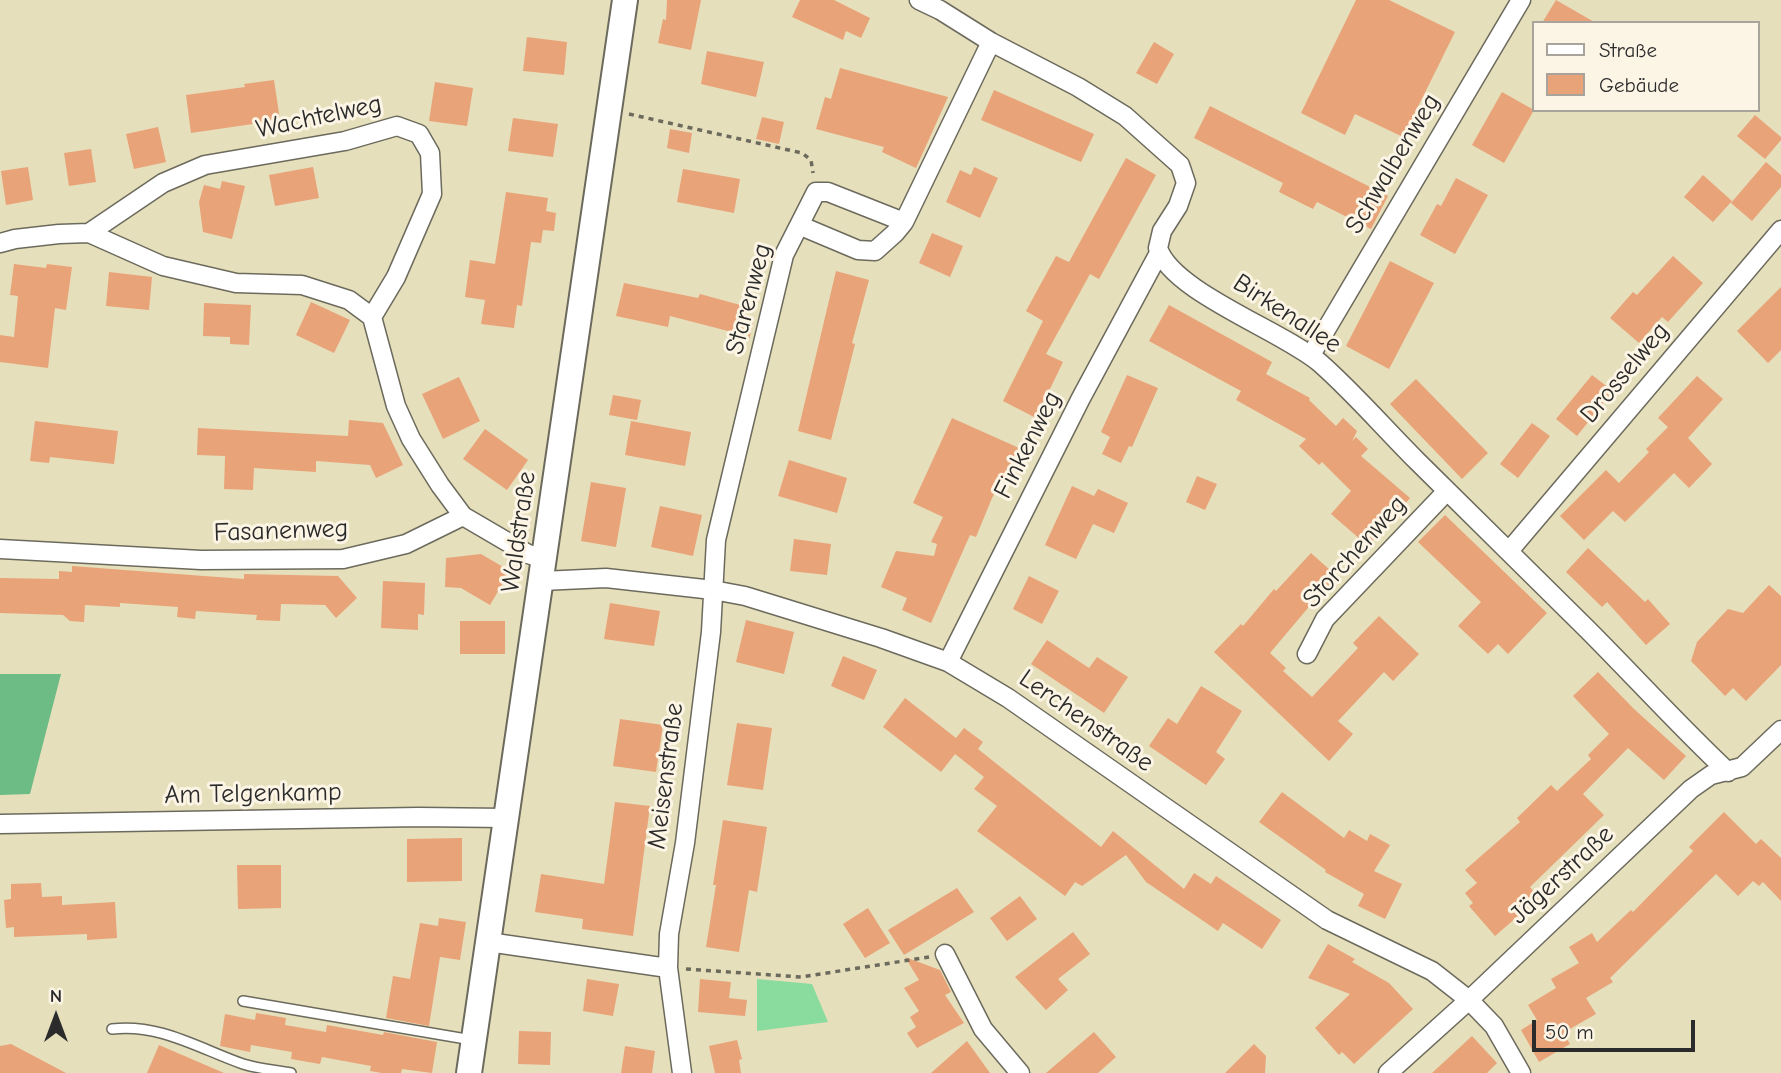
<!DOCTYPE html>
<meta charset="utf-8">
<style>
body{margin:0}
#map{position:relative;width:1781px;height:1073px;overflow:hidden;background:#e6dfbb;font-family:"Comic Neue",sans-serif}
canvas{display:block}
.legend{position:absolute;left:1532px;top:21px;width:228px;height:91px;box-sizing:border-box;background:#fcf5e5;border:2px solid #a8a49b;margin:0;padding:9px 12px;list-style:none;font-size:21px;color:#2b2b2b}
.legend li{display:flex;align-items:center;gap:14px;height:35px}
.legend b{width:35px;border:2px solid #a8a49b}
.north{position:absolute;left:21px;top:982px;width:70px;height:70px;-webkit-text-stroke:5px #fcf5e5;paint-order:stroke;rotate:0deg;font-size:19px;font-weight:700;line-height:28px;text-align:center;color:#2b2b2b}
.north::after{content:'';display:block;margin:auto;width:24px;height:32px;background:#2b2b2b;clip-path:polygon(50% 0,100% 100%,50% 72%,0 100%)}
.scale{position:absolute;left:1532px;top:1020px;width:163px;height:32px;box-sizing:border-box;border:4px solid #2b2b2b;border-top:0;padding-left:9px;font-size:21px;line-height:24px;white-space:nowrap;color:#2b2b2b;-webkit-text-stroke:5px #fcf5e5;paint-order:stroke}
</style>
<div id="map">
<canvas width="1781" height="1073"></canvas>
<ul class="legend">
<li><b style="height:9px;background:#fff"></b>Straße</li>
<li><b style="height:19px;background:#e8a379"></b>Gebäude</li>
</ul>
<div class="north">N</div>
<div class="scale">50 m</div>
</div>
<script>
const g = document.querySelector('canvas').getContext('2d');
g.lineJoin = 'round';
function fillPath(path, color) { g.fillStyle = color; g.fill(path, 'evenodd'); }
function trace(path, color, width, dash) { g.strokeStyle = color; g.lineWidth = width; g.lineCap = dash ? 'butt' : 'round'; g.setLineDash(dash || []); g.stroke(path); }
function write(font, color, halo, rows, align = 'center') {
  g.font = font + ' "Comic Neue",sans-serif'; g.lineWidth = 6; g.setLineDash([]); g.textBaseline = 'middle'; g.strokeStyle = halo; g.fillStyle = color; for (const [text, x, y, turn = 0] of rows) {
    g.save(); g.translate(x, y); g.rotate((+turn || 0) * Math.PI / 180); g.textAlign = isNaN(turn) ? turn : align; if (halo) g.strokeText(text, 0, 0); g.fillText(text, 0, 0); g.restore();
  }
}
const green = new Path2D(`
 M757 979 812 984 828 1022 757 1031Z`);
const forest = new Path2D(`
 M0 674H61L30 794 0 795Z`);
const building = new Path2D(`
 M667 0H701L691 50 658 43 663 19 666 20Z
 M800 0H834L870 18 861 38 846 31 843 40 792 17Z
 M1356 0H1389L1455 32 1403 137 1355 114 1345 135 1301 113Z
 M1556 0 1596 23H1542Z
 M527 37 567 42 564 75 523 71Z
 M1154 42 1174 54 1157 84 1136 73Z
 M707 51 764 62 756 97 701 84Z
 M840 68 948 97 916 168 882 152 884 147 816 129 825 97 831 99Z
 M274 80 280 120 191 133 186 95 245 87 244 84Z
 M435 82 473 88 467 126 429 121Z
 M994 90 1094 134 1081 162 981 120Z
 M1502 92 1534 110 1504 163 1472 145Z
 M1210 106 1388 196 1371 229 1317 202 1313 209 1279 192 1283 183 1194 138Z
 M1755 115 1781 137V140L1765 159 1737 136Z
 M762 117 784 122 779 144 756 139Z
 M513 118 558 124 553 157 508 151Z
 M158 127 166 162 134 169 126 134Z
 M670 129 692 133 689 153 667 148Z
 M91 149 96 182 69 186 64 153Z
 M1126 158 1156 175 1099 279 1090 274 1046 354 1063 362 1036 418 1003 401 1043 321 1026 311 1056 256 1069 262Z
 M1766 162 1781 175V187L1752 221 1731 203Z
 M28 167 33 200 6 205 1 171Z
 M313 167 319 198 275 206 269 175Z
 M974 167 998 178 980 218 946 202 960 170 971 175Z
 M683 169 740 179 734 213 677 202Z
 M1703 175 1732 201 1713 222 1684 197Z
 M1456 178 1488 195 1455 254 1420 235 1437 204 1441 206Z
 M222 181 245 186 232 239 203 232 199 202 204 185 220 189Z
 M506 192 548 198 546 211 556 213 554 231 543 230 541 243 531 242 522 306 517 305 514 328 481 324 485 300 465 297 470 260 495 264Z
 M932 233 963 246 950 277 919 263Z
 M1673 256 1703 283 1668 322 1662 317 1639 343 1610 318 1633 292 1637 295Z
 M1390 261 1434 283 1389 369 1346 346Z
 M14 264 46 268 47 264 72 267 66 310 55 308 48 368 0 362V335L14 337 18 296 10 295Z
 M836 271 869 280 852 343 855 344 831 440 798 431Z
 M109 272 152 277 149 310 106 306Z
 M624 283 698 298 700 294 744 306 740 319 753 323 749 340 727 334 728 331 670 316 668 327 616 316Z
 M1781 287V350L1768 363 1737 331Z
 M311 302 350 320 334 353 296 335Z
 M204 303 251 305 249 345 230 344V337L203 336Z
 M1169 305 1272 362 1266 374 1310 398 1309 400 1336 426 1343 418 1357 431 1352 441 1356 437 1368 449 1361 456 1410 498 1368 546 1331 514 1351 491 1322 462 1319 465 1299 446 1306 439 1236 400 1241 391 1149 341Z
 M1127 375 1158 388 1132 447 1129 446 1121 463 1102 454 1110 437 1101 432Z
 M1592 375 1613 391 1577 436 1556 419Z
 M1697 376 1723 399 1688 438 1712 464 1689 488 1674 473 1625 522 1613 511 1584 540 1560 516 1606 470 1619 483 1649 452 1646 449 1668 427 1658 418Z
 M459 377 480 421 443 439 422 394Z
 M1416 379 1488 453 1462 479 1390 404Z
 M613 395 641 400 637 420 609 415Z
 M952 418 1019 448 992 498 976 537 970 535 931 623 902 610 907 598 881 587 896 551 934 556 937 544 931 542 943 517 913 503Z
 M349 420 383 423 403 465 376 478 370 465 316 461V472L254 468 253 490 224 489 225 456 197 455 198 428 348 436Z
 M35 421 118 431 114 464 50 457 49 463 30 461Z
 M631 421 691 432 685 466 625 455Z
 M1532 423 1550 436 1518 478 1500 464Z
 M485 429 528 460 507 490 463 459Z
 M789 460 847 478 837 513 778 496Z
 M1197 476 1217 484 1205 510 1186 502Z
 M591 482 626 488 616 547 581 541Z
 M1072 486 1094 496 1098 489 1128 503 1114 533 1093 524 1076 559 1045 545Z
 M660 506 702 515 693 556 651 547Z
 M1445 515 1547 613 1508 654 1498 644 1488 654 1458 626 1481 602 1418 542Z
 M794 539 831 544 827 575 790 571Z
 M1588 548 1645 602 1648 599 1670 624 1646 645 1607 602 1602 607 1566 572Z
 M1311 553 1339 578 1320 598 1318 596 1270 653 1286 668 1283 671 1312 697 1358 648 1353 643 1379 616 1419 654 1393 681 1384 672 1338 721 1353 734 1329 761 1214 652 1241 624 1243 626 1274 589 1276 591Z
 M481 554 510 571 490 605 461 588 445 587 446 558Z
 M72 566 244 579V574L338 576 357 598 336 618 325 605 281 604 280 621 256 620 257 615 196 611 195 619 177 617 178 607 120 603V607L85 605 84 622 70 621 63 615 0 613V578L59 579V571L72 572Z
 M1029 576 1059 591 1042 624 1013 609Z
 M383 581 425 583 424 615 418 614V630L381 628Z
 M1769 585 1781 596V665L1746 701 1733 688 1725 696 1691 661 1697 642 1728 609 1743 613Z
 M610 603 660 611 654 646 604 639Z
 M746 620 794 632 784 674 736 662Z
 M460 621H505V654H460Z
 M1047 640 1089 668 1097 657 1128 677 1104 713 1031 664Z
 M843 656 877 670 864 700 831 686Z
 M1598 672 1634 709 1686 756 1664 780 1628 748 1583 794 1604 815 1530 887 1539 898 1495 936 1469 906 1473 903 1465 893 1477 883 1465 870 1520 822 1517 818 1551 785 1557 791 1591 759 1588 755 1609 734 1573 696Z
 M1201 686 1242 711 1216 752 1225 759 1206 785 1149 746 1168 718 1177 724Z
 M905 698 956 738 964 728 983 742 978 749 1101 847 1113 831 1184 889 1194 873 1211 884 1216 876 1281 920 1262 949 1223 923 1218 931 1146 882 1126 855 1082 886 1075 882 1065 896 977 831 997 806 974 789 984 777 955 754 941 772 883 727Z
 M620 719 663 725 656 772 613 766Z
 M737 723 772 728 763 790 727 785Z
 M1282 792 1344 838 1349 830 1367 841 1370 834 1390 845 1374 871 1402 884 1385 919 1358 906 1364 894 1325 872 1326 870 1259 822Z
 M615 802 650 806 633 936 582 929 583 919 535 912 541 874 604 884Z
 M1724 812 1756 844 1761 839 1781 858V901L1763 882 1759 886 1753 881 1738 896 1716 874 1610 978 1613 982 1586 998 1596 1014 1563 1033 1570 1044 1539 1062 1521 1030 1537 1020 1528 1005 1556 988 1551 979 1579 963 1569 947 1592 933 1597 942 1631 910 1633 912 1693 851 1689 847Z
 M723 820 767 827 757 892 749 890 739 952 706 947 716 885H713Z
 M462 838V881L407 882V839Z
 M237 865H281V908L238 909Z
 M41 883 42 897 62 896V905L115 902 117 938 87 940V934L14 937V927L6 928 4 900 11 899V884Z
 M957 888 974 912 904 955 888 930Z
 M1020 896 1037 919 1007 941 990 918Z
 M868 908 890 943 865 958 843 924Z
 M439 918 466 922 460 960 440 957 429 1026 386 1018 393 976 410 979 420 923 438 926Z
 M1073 932 1090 954 1058 979 1068 990 1046 1010 1015 977Z
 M1328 944 1355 959 1352 962 1389 983 1413 1009 1354 1064 1342 1052 1339 1055 1315 1028 1350 994 1308 978Z
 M905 957 940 970 951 992 945 995 964 1023 917 1048 907 1033 916 1027 910 1017 919 1011 904 988 919 980Z
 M587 979 619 984 613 1016 583 1011Z
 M700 979 731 982 729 998 747 1000 745 1016 698 1012Z
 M256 1013 286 1018 285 1025 326 1032 327 1025 383 1035 384 1032 437 1042 432 1073 402 1069 401 1073H382L370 1071 371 1066 322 1057 320 1064 291 1059 292 1052 251 1045 250 1052 220 1046 225 1014 255 1020Z
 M519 1031 551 1032 550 1065 518 1064Z
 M1094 1032 1116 1057 1098 1073H1046Z
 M1472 1036 1497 1063 1487 1073H1432Z
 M737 1040 742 1059 739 1060 741 1073H715L709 1046Z
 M967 1041 990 1073H931Z
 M11 1044 66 1073H0V1046Z
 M1254 1044 1266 1056 1265 1073H1225Z
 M159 1045 224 1073H147Z
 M625 1046 655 1051 652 1073H621Z`);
const path = new Path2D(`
 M629 114 802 153 811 160 813 173
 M686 969 801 977 929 957`);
const lane = new Path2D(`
 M243 1001 472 1040
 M112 1029C159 1023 200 1049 243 1064 259 1069 275 1070 291 1073`);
const street = new Path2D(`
 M919 0 940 10 991 42 1078 87 1125 116 1180 165 1186 183 1178 206 1162 231 1158 248C1172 292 1283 331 1320 363 1354 393 1384 428 1417 461 1473 517 1530 572 1586 628 1634 676 1679 726 1728 772
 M801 226 858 250 875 251 895 233 904 222
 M89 233 163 183 205 165 345 141 397 126 419 134 430 153 432 194 396 277 372 317
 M0 243 15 239 59 234 89 233 163 266 236 283 302 285 349 300 372 317 396 406 411 439 440 485 463 516
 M1311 355 1521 0
 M0 549 201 560 343 559 406 544 463 516 528 554 545 559
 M1509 551 1781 230
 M542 581 606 578 713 590 745 596 881 638 948 662 1008 698 1327 920 1432 971 1469 1000 1494 1026 1521 1073
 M1307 654 1325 619 1447 491
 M948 662 1081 398 1159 253
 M0 824 418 817 506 818
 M488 942 668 968
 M945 954 983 1029 1020 1073
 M682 1073 668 968 669 934 685 843 711 632 716 540 784 255 816 192H828L904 222 991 42
 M1388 1073 1469 1000 1691 789 1711 775 1742 767 1781 730`);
const secondary = new Path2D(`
 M469 1073 625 0`);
const streetNames = [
 ["Wachtelweg",319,117,-12],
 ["Schwalbenweg",1393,164,-59],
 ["Starenweg",749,299,-75],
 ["Birkenallee",1287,314,33],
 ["Drosselweg",1625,373,-50],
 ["Finkenweg",1028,445,-63],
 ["Fasanenweg",281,531,-2],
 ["Waldstraße",519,532,-82],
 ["Storchenweg",1355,552,-48],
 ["Lerchenstraße",1086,721,35],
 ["Meisenstraße",666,776,-83],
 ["Am Telgenkamp",253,794,-1],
 ["Jägerstraße",1562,875,-43]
];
fillPath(green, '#89dc9e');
fillPath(forest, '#6ebc85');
fillPath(building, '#e8a379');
trace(lane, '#6c6a5d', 12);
trace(street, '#6c6a5d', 21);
trace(secondary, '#6c6a5d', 28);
trace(path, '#6c6a5d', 3.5, [5, 5]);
trace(lane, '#fff', 9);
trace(street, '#fff', 18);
trace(secondary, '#fff', 24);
write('26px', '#2b2b2b', '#fcf5e5', streetNames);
</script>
